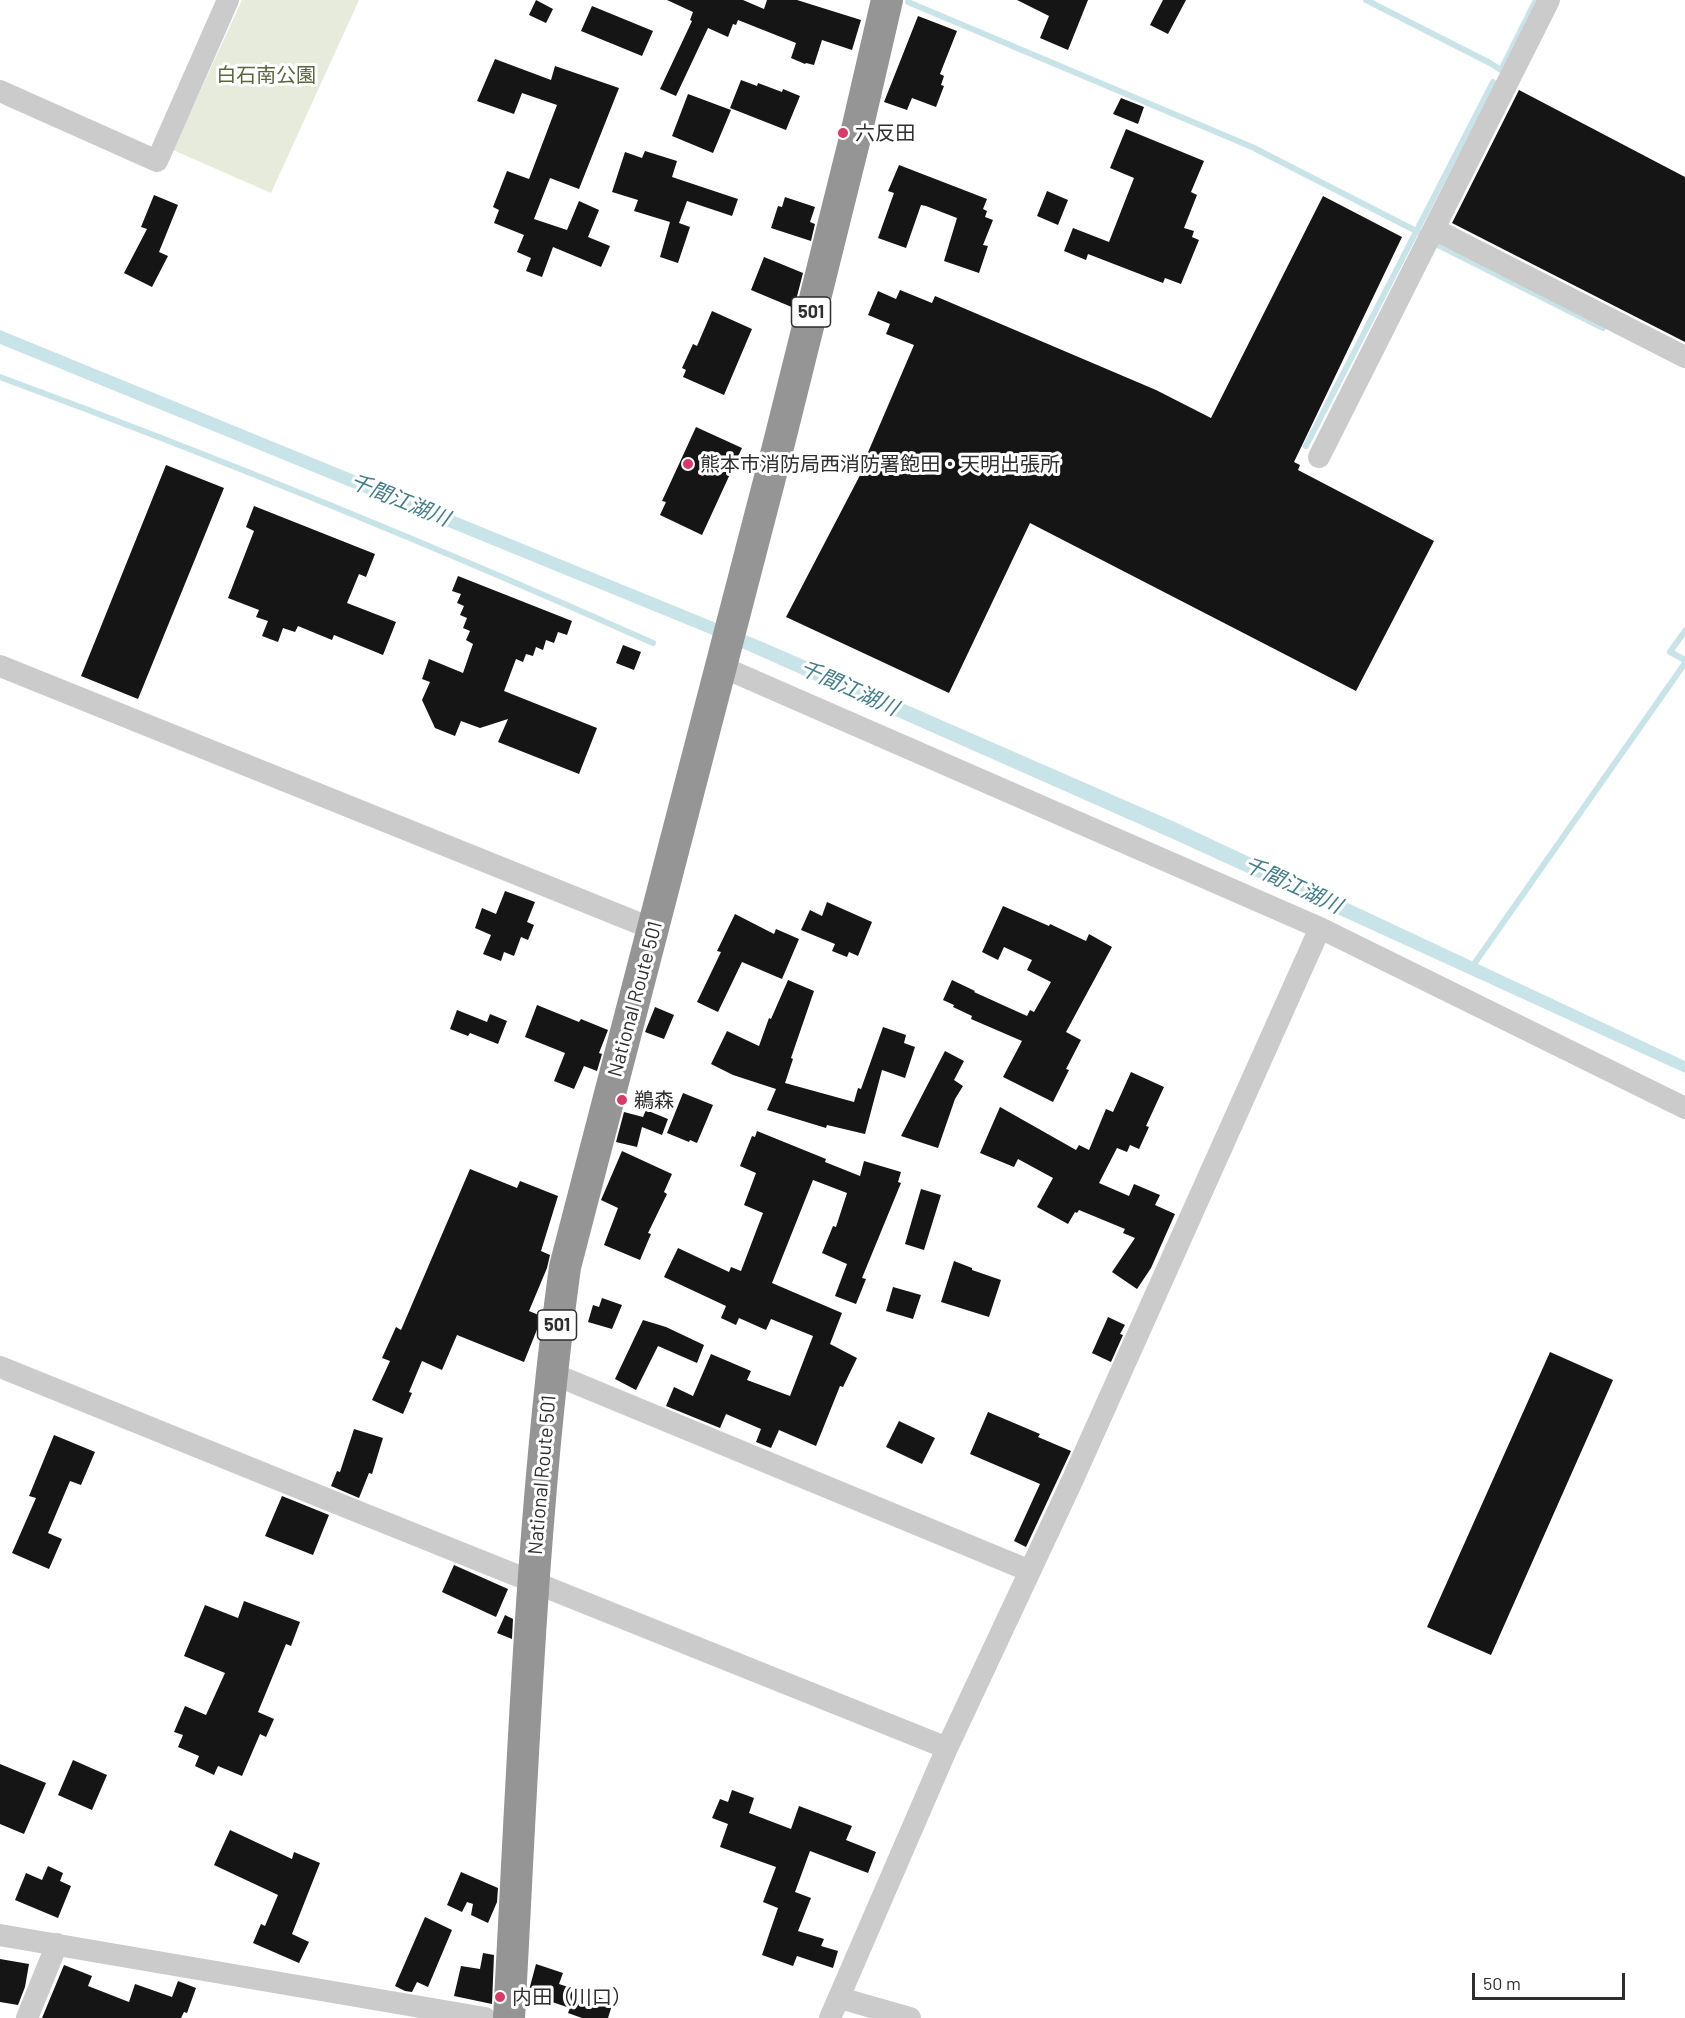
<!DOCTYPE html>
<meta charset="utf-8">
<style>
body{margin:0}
#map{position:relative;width:1685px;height:2018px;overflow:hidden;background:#fff;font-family:Barlow,sans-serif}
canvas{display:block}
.scale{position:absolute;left:1472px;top:1973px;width:153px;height:27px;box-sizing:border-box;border:3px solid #2e2e2e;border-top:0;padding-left:8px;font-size:18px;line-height:21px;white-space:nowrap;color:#2e2e2e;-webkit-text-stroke:4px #fff;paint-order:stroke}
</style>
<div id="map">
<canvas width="1685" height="2018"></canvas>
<div class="scale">50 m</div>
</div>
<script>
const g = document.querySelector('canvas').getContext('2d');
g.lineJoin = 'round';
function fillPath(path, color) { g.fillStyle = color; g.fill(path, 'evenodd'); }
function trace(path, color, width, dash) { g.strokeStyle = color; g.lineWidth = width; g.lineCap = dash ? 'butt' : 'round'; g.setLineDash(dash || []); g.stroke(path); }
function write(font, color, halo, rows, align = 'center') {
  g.font = font + ' Barlow,"Noto Sans JP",sans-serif'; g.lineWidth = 6; g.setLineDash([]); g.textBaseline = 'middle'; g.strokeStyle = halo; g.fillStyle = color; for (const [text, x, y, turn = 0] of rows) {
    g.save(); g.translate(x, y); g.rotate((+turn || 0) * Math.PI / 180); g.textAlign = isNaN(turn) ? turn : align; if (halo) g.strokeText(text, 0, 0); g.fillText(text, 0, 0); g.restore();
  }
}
const green = new Path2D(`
 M242 0H359L271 193 173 150Z`);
const water = new Path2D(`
 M0 330 765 643 1177 823 1685 1061V1073L1173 839 710 634 0 344Z`);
const stream = new Path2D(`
 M1366 0 1490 63 1501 70 1536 0
 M908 2 1252 147 1426 236
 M1438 245 1603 328
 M0 377C220 458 438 547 653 643
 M1306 446 1493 82
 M1685 631 1670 652 1685 660
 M1472 967 1685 663`);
const building = new Path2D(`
 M536 0 553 9 546 23 529 15Z
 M667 0H743L764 9 767 0H797L861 20 852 50 822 40 814 65 806 63 805 64 791 58 796 43 738 20 736 25 733 24 728 37 708 28 676 96 660 89 692 21 690 20 693 12Z
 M1017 0H1088L1068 50 1040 38 1049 16Z
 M1163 0H1186L1168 34 1150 25Z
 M592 6 653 31 642 56 581 31Z
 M918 16 957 31 940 74 944 76 941 85 944 86 936 107 912 98 907 110 884 102Z
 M495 59 551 80 555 66 619 88 579 189 550 178 534 219 567 230 579 201 599 210 588 237 610 246 601 267 553 247 542 277 526 271 531 258 517 252 524 235 494 223 499 210 493 207 507 171 529 179 557 105 522 93 514 114 477 101Z
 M741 80 757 86 758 83 782 92 783 89 800 96 786 130 730 108Z
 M1519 90 1685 177V342L1452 223Z
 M688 94 731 110 713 153 672 136Z
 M1121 98 1144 107 1138 124 1113 114Z
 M1126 129 1204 161 1191 192 1197 195 1184 228 1194 231 1192 237 1199 240 1181 284 1165 278 1163 283 1088 254 1086 260 1064 251 1073 228 1109 242 1134 178 1110 168Z
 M645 151 677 161 672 177 738 199 732 216 687 201 679 223 690 227 678 263 660 257 670 222 634 211 638 200 612 192 625 152 642 158Z
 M899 165 987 199 983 209 987 211 985 217 993 220 983 245 988 246 979 273 944 261 957 218 926 206 921 205 906 248 878 238 894 193 888 191Z
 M1047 191 1068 200 1058 225 1037 216Z
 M154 195 178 205 159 252 168 256 152 287 124 273 147 229 141 227Z
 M1323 196 1402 237 1294 462 1300 465 1298 470 1434 541 1356 691 1030 523 949 693 786 617 869 458 866 457 914 345 886 334 890 324 868 315 878 291 896 299 900 290 932 303 935 296 1156 390 1211 418Z
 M785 197 815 207 810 222 815 224 811 241 771 228 778 206 782 207Z
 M764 257 803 273 794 308 751 290Z
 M712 311 752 329 724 395 683 377 686 370 682 368 693 344 697 346Z
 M696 427 742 448 702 535 660 515 666 502 662 501Z
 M166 465 224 488 138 699 81 676Z
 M254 506 375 554 366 577 359 574 347 603 396 622 383 655 334 635 332 640 298 626 295 632 283 628 278 642 262 636 268 621 256 617 259 610 228 598 254 531 246 527Z
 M458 576 572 621 567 635 558 632 554 643 546 640 543 650 536 647 533 656 526 654 523 662 516 659 504 691 597 728 579 774 498 742 508 719 480 728 461 721 455 736 435 728 422 700 430 682 422 679 429 659 463 673 473 644 466 640 470 631 463 628 467 618 460 615 464 606 457 603 461 594 452 591Z
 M623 645 641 652 634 670 616 663Z
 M505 891 535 902 527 922 534 925 528 940 521 937 514 956 504 952 501 961 483 954 491 935 475 928 482 908 496 914Z
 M827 902 872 922 858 956 849 952 847 957 832 951 835 944 801 930 810 910 822 916Z
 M1003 906 1049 926 1050 924 1086 941 1089 934 1112 947 1066 1032 1081 1040 1066 1069 1069 1070 1053 1102 1003 1077 1022 1041 971 1019 972 1016 953 1007 954 1005 943 1000 952 980 975 991 974 992 1027 1016 1030 1010 1034 1012 1051 982 1027 970 1032 960 1004 947 998 960 982 952Z
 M735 914 774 934 776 929 799 939 782 979 742 962 718 1012 697 1002 721 952 717 951Z
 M788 980 814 991 791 1058 793 1059 785 1083 854 1102 858 1088 861 1089 883 1027 906 1035 904 1043 915 1047 905 1078 882 1070 865 1134 827 1125 826 1128 767 1110 776 1089 733 1075 711 1064 727 1031 759 1046 769 1018 771 1019Z
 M537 1005 579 1022 581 1019 608 1030 599 1053 602 1054 597 1071 584 1066 574 1089 554 1081 565 1053 525 1037Z
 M655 1007 674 1015 664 1039 645 1032Z
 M457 1010 487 1022 490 1014 507 1021 498 1044 470 1033 468 1036 450 1029Z
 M945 1051 964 1061 954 1080 963 1086 955 1099 938 1148 901 1136Z
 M1131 1072 1164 1087 1146 1126 1149 1127 1139 1149 1130 1145 1127 1152 1117 1148 1099 1183 1129 1196 1134 1184 1160 1195 1155 1205 1175 1214 1151 1268 1137 1289 1112 1272 1135 1238 1123 1233 1125 1229 1079 1210 1077 1213 1075 1212 1068 1224 1037 1207 1053 1178 1018 1159 1014 1167 980 1153 1000 1107 1076 1150 1079 1145 1089 1150 1106 1109 1113 1112Z
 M683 1093 713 1105 697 1143 690 1140 689 1142 667 1133Z
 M646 1110 668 1119 662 1135 642 1127 637 1147 616 1142 624 1112 643 1117Z
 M757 1131 826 1159 825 1162 860 1176 864 1161 901 1172 898 1182 901 1183 862 1278 866 1279 856 1304 835 1296 847 1264 822 1253 833 1226 836 1227 847 1193 813 1180 772 1283 842 1313 830 1344 857 1358 843 1387 840 1386 816 1446 779 1430 771 1448 756 1442 761 1429 726 1414 720 1428 666 1406 674 1387 693 1396 711 1354 751 1371 747 1380 790 1396 813 1336 771 1319 766 1330 739 1318 736 1325 721 1318 726 1306 664 1277 678 1248 729 1272 731 1267 741 1271 763 1213 744 1205 756 1173 740 1166 752 1136 755 1137Z
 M622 1151 672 1174 664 1192 667 1194 648 1233 651 1234 640 1260 604 1245 618 1208 601 1200Z
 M470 1169 517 1188 520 1181 558 1196 541 1251 550 1255 547 1268 529 1311 541 1316 540 1322 524 1362 457 1335 442 1370 422 1361 409 1392 412 1393 403 1414 372 1400 390 1361 382 1358 396 1327 401 1330Z
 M921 1189 941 1195 924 1250 905 1244Z
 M954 1261 972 1268V1270L1001 1280 989 1317 941 1302Z
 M893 1287 921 1295 913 1319 886 1311Z
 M602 1298 622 1305 612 1329 588 1322 593 1305 599 1307Z
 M1108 1317 1125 1325 1120 1334 1123 1335 1111 1362 1092 1353Z
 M643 1320 666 1327 704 1345 697 1363 658 1346 636 1390 615 1379Z
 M1550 1352 1613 1380 1491 1655 1427 1627Z
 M988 1412 1040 1434 1038 1437 1071 1451 1026 1547 1014 1541 1040 1484 970 1454Z
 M899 1421 935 1438 922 1464 886 1447Z
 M354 1429 383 1438 372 1474 369 1473 359 1498 331 1486 337 1471 340 1472Z
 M54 1435 95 1452 81 1485 70 1481 48 1533 62 1539 49 1569 12 1553 36 1498 29 1496Z
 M282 1496 329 1515 313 1555 265 1536Z
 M454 1565 508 1589 496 1617 442 1592Z
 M244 1601 300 1622 291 1646 286 1644 258 1712 274 1719 266 1737 260 1734 242 1776 218 1766 214 1775 195 1766 199 1756 178 1747 183 1735 174 1732 185 1706 206 1715 225 1673 184 1656 205 1605 238 1618Z
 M505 1615 513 1619 512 1639 497 1633Z
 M73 1760 107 1775 92 1810 58 1795Z
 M0 1764 46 1783 24 1834 0 1824Z
 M732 1790 754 1798 749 1813 791 1829 799 1806 852 1826 846 1840 876 1852 868 1873 810 1851 795 1892 811 1898 798 1931 824 1939 821 1946 838 1951 833 1968 797 1956 793 1966 762 1955 778 1908 763 1902 776 1867 720 1847 728 1824 712 1818 720 1799 728 1802Z
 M230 1830 292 1859 294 1852 320 1863 292 1934 309 1942 299 1963 253 1943 261 1924 265 1926 278 1895 214 1865Z
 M48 1866 63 1873 60 1881 71 1886 58 1918 15 1900 26 1873 42 1880Z
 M461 1872 498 1888 497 1902 488 1923 471 1915 473 1904 467 1902 462 1912 447 1905Z
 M425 1917 452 1930 428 1987 417 1982 412 1992 405 1991 395 1986Z
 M483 1953 494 1955 492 2004 454 1996 461 1966 480 1969Z
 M0 1959 29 1964 25 1987 18 2005 0 2002Z
 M536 1964 563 1973 559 1984 613 2002 608 2018H582L568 2013 570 2008 528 1994Z
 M64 1965 92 1976 88 1986 129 2002 135 1984 172 1997 178 1981 196 1988 187 2013 184 2012 181 2018H42Z`);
const minor = new Path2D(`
 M0 91 157 161 228 0
 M1434 229 1685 357
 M1319 457 1549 0
 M0 666 653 929
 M720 666 1320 928 1685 1108
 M0 1367C315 1496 631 1620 947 1748
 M551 1373 1030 1571 1073 1479 1320 928
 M0 1935 485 2018
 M840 1998 910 2018
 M27 2018 57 1944
 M830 2018 947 1748 1030 1571`);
const highway = new Path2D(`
 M509 2018C523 1767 531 1516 565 1267L780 439 856 134 887 0`);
const markers = [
 [843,133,6,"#db3968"],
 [688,464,6,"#db3968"],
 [622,1100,6,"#db3968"],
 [500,1997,6,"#db3968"]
];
const shields = [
 [811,312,39],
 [557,1325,39]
];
const shieldNames = [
 ["501",811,312],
 ["501",557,1325]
];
const parkNames = [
 ["白石南公園",266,75]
];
const poiNames = [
 ["六反田",855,133],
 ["熊本市消防局西消防署飽田・天明出張所",700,464],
 ["鵜森",634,1100],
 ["内田（川口）",512,1997]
];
const streetNames = [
 ["National Route 501",635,999,-75],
 ["National Route 501",542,1475,-85]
];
const waterNames = [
 ["千間江湖川",400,500,22],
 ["千間江湖川",849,688,24],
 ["千間江湖川",1293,885,25]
];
fillPath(green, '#e7ebdc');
fillPath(water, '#c9e4e9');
trace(stream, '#c9e4e9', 6);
fillPath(building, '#151515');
trace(minor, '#cbcbcb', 22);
trace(highway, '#959595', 32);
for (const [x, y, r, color] of markers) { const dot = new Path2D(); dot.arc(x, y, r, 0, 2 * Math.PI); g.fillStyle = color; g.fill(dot); trace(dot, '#fff', 2); }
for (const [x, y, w] of shields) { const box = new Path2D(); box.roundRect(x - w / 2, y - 15, w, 30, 4.5); g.fillStyle = '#fff'; g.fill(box); trace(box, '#2e2e2e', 1.5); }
write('bold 18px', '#2e2e2e', null, shieldNames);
write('20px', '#5a673e', '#fff', parkNames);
write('20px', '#2e2e2e', '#fff', poiNames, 'left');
write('20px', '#2e2e2e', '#fff', streetNames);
write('italic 21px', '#407e8b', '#fff', waterNames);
</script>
